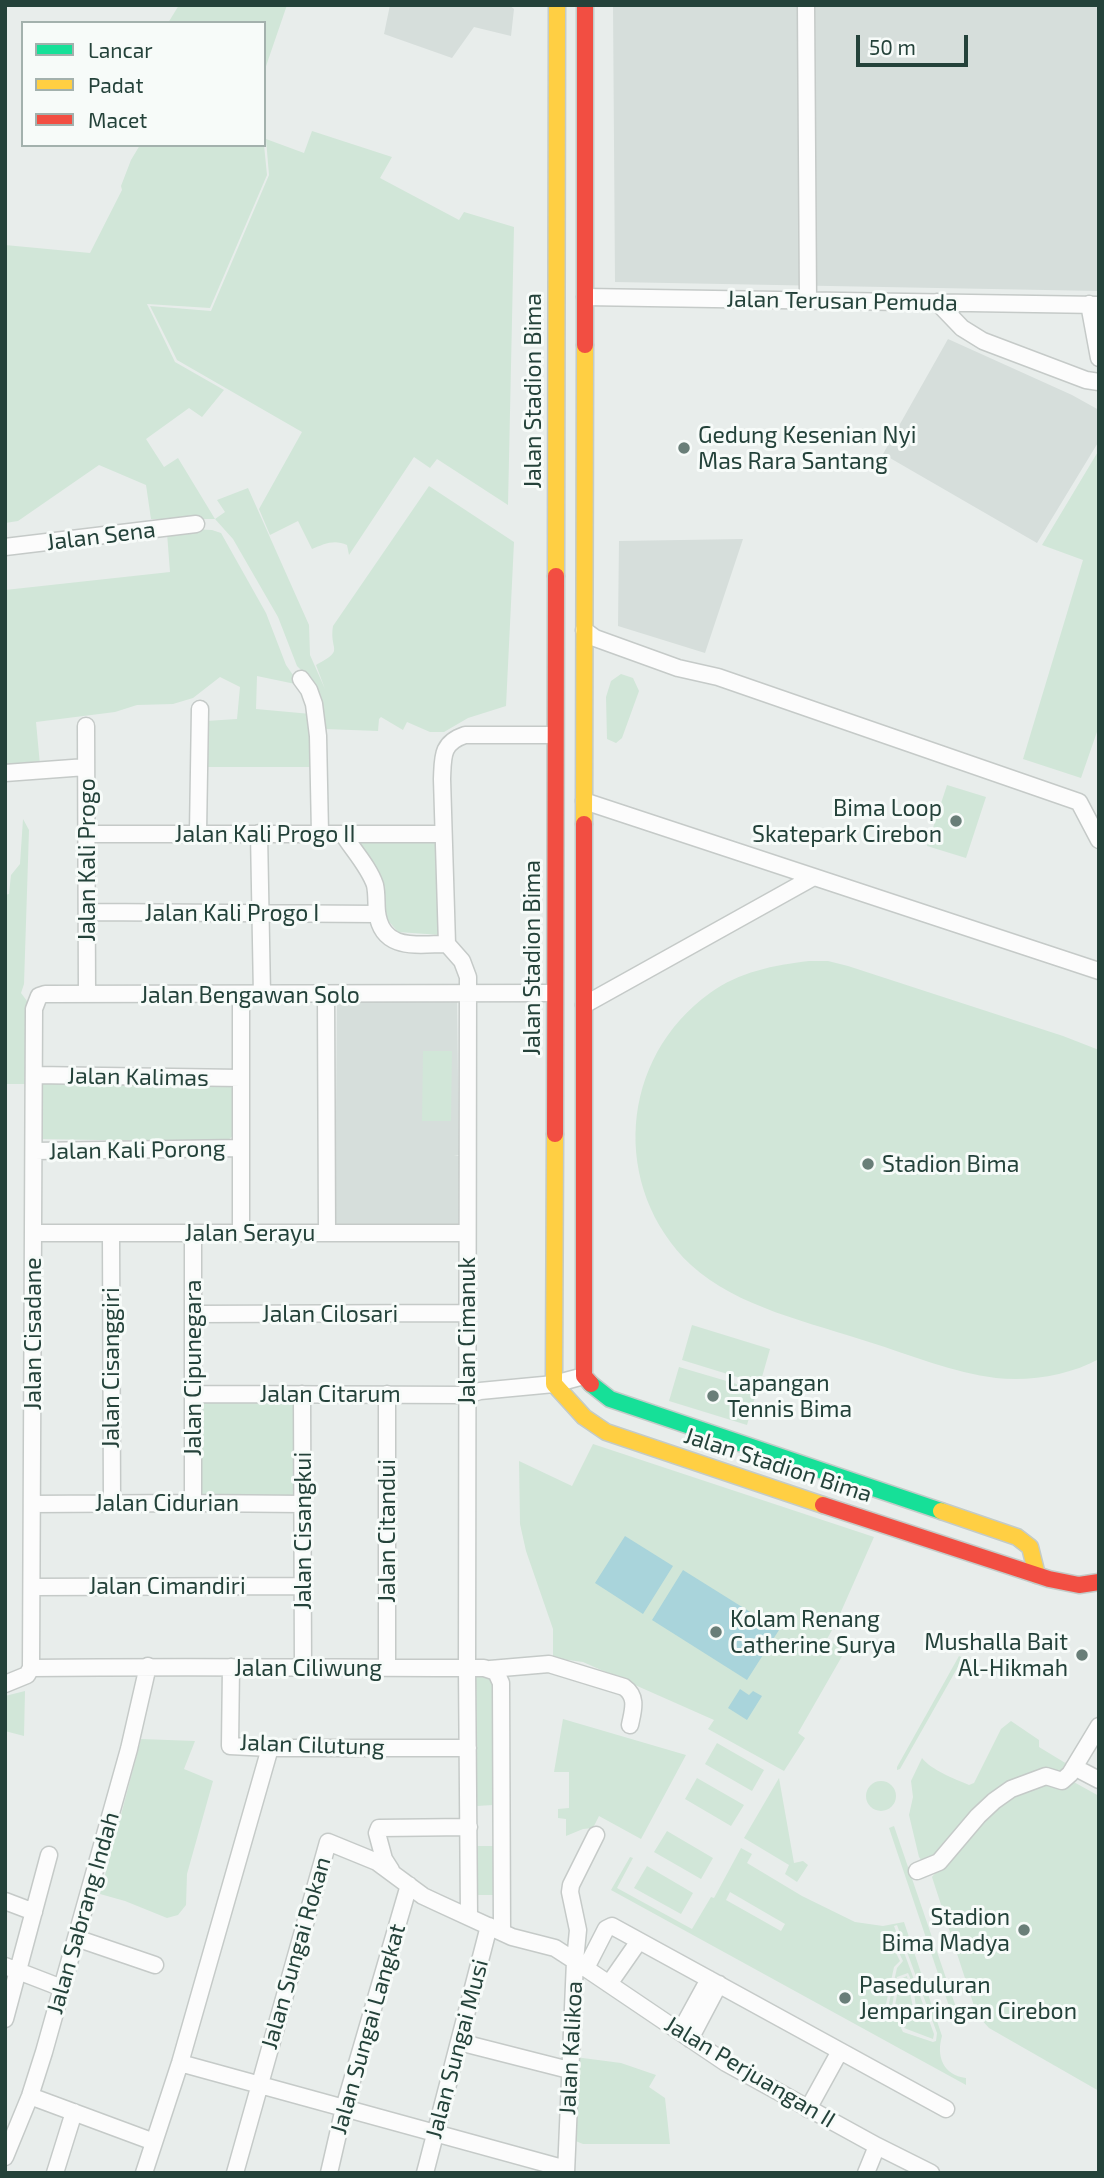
<!DOCTYPE html>
<style>
body{margin:0}
#map{position:relative;width:1104px;height:2178px;overflow:hidden;background:#e8edeb;font-family:"Exo 2",sans-serif}
canvas{display:block}
.frame{position:absolute;inset:0;border:7px solid #24423a;pointer-events:none}
.legend{position:absolute;left:21px;top:21px;width:245px;height:126px;box-sizing:border-box;background:#f7fbf9;border:2px solid #a3b1ad;margin:0;padding:9px 12px;list-style:none;font-size:21px;color:#24423a}
.legend li{display:flex;align-items:center;gap:14px;height:35px}
.legend b{width:35px;border:2px solid #a3b1ad}
.scale{position:absolute;left:856px;top:35px;width:112px;height:32px;box-sizing:border-box;border:4px solid #24423a;border-top:0;padding-left:9px;font-size:21px;line-height:24px;white-space:nowrap;color:#24423a;-webkit-text-stroke:5px #f7fbf9;paint-order:stroke}
</style>
<div id="map">
<canvas width="1104" height="2178"></canvas>
<div class="frame"></div>
<ul class="legend">
<li><b style="height:9px;background:#16e098"></b>Lancar</li>
<li><b style="height:9px;background:#ffcf43"></b>Padat</li>
<li><b style="height:9px;background:#f24e42"></b>Macet</li>
</ul>
<div class="scale">50 m</div>
</div>
<script>
const g = document.querySelector('canvas').getContext('2d');
g.lineJoin = 'round';
function fillPath(path, color) { g.fillStyle = color; g.fill(path, 'evenodd'); }
function trace(path, color, width, dash) { g.strokeStyle = color; g.lineWidth = width; g.lineCap = dash ? 'butt' : 'round'; g.setLineDash(dash || []); g.stroke(path); }
function write(font, color, halo, rows, align = 'center') {
  g.font = font + ' "Exo 2",sans-serif'; g.lineWidth = 6; g.setLineDash([]); g.textBaseline = 'middle'; g.strokeStyle = halo; g.fillStyle = color; for (const [text, x, y, turn = 0] of rows) {
    g.save(); g.translate(x, y); g.rotate((+turn || 0) * Math.PI / 180); g.textAlign = isNaN(turn) ? turn : align; if (halo) g.strokeText(text, 0, 0); g.fillText(text, 0, 0); g.restore();
  }
}
const built = new Path2D(`
 M390 5H509L514 9 511 36 474 27 452 58 384 34Z
 M613 5H1099V291L615 282Z
 M948 339 1072 395 1099 410V441L1037 543 883 454Z
 M743 539 705 653 618 626 619 541Z
 M337 1001H457L459 1155H454L459 1156 458 1226 335 1225Z`);
const green = new Path2D(`
 M179 5H287L264 72V23H168Z
 M312 131 392 157 380 178 459 220 464 212 514 227 508 505 437 459 430 468 414 457 349 555 347 545C334 539 324 544 312 549L298 521 270 535 259 509 302 432 177 360 150 306 211 311 269 175 266 139 304 153Z
 M140 145H264L267 175 210 308 147 304 175 362 224 390 202 417 189 408 146 439 164 467 178 458 215 519 225 512 217 500 248 488 309 625 310 655 325 689 316 665C346 649 329 652 333 626L429 486 514 542 506 706 468 718 444 732H430L407 722 403 730 381 717 379 719 378 731 325 729V719L321 700 305 674 297 666 278 617 233 539 215 519H151L146 485 99 465 18 521 5 523V245L90 253 122 190 121 186 131 160Z
 M1099 450V726L1081 778 1023 759 1083 560 1042 545Z
 M189 529 212 530 221 533 266 613 286 665 300 685 257 676 256 709 311 714 312 767H205L206 721 237 719 240 687 220 677 193 698 173 704 137 705 115 712 36 722 40 765 5 768V590L170 572 167 533Z
 M621 674 633 678 639 691 622 738 616 743 607 739 606 697 611 681Z
 M947 785 986 797 966 858 927 846Z
 M23 819 29 830 24 984 21 993 27 1001 25 1084H5V895L9 894 11 875 20 864Z
 M436 841 441 935 398 932 386 918 359 842Z
 M809 961H828L848 966 1063 1036 1099 1050V1359C1070 1375 1029 1382 996 1378 953 1373 911 1355 869 1342 812 1323 736 1307 691 1265 610 1188 619 1058 710 993 739 972 774 965 809 961Z
 M423 1051H452L451 1121H422Z
 M42 1083 236 1085 234 1135 228 1140 220 1142 41 1139Z
 M692 1325 770 1349 760 1384 682 1360Z
 M679 1367 757 1390 747 1425 669 1401Z
 M296 1402V1497H200V1403Z
 M593 1444 874 1537 836 1623 827 1639 845 1651 798 1733 805 1738 784 1771 708 1729 714 1720 583 1662 553 1658V1629L526 1551 520 1524 519 1461 572 1486Z
 M959 1656 963 1658 900 1769 897 1770V1767Z
 M493 1676V1805L477 1806 476 1677Z
 M25 1691 24 1736 5 1731V1696Z
 M563 1719 686 1755 641 1839 599 1816 593 1828 583 1829 566 1836V1819L558 1818V1809L569 1808V1772H554Z
 M1011 1721 1039 1740V1747L1067 1764 1059 1775C1053 1773 1045 1769 1038 1771 1004 1776 960 1833 936 1858L922 1861 919 1857 909 1815 913 1797 911 1781 922 1758C931 1770 955 1779 969 1785L974 1783 1001 1729Z
 M141 1739 195 1741 184 1769 213 1781 187 1874 186 1905 178 1915 167 1918 125 1901 100 1894Z
 M717 1743 764 1770 752 1791 705 1764Z
 M697 1778 744 1805 731 1826 685 1799Z
 M779 1778 794 1863 803 1861 808 1865 797 1882 785 1874 789 1865 744 1838Z
 M866 1796a15 15 0 1 1 30 0a15 15 0 1 1-30 0Z
 M1072 1781 1099 1796V2091L989 2028 977 2015 932 1877C961 1844 999 1792 1044 1782 1053 1780 1063 1781 1072 1781Z
 M894 1826 960 2019 954 2021 889 1828Z
 M667 1831 713 1858 701 1879 654 1852Z
 M476 1846H494V1895H476Z
 M741 1848 752 1854 747 1863 802 1896 855 1922 883 1926 904 1922 942 2036C936 2056 943 2075 966 2078V2085L611 1890 630 1857 633 1858 617 1888 692 1929 711 1897 714 1898ZM730 1892 785 1924 781 1931 726 1900ZM897 1925 937 2033 936 2041 933 2042 903 2032 901 2028 903 2021 913 2008 907 1976 900 1979 893 2016 888 2017 884 2013 894 1967 900 1961 890 1941 892 1936 897 1934 894 1926Z
 M647 1866 693 1893 681 1914 634 1888Z
 M898 1936 934 2034 933 2039 904 2028 916 2008 913 1984 908 1973 897 1977 891 2013 887 2012 897 1968 903 1961 893 1940Z
 M575 2057 621 2063 656 2075 649 2087 665 2098 670 2144H583L573 2140Z`);
const water = new Path2D(`
 M625 1536 673 1566 643 1614 595 1583Z
 M683 1570 779 1630 747 1680 652 1620Z
 M740 1689 749 1695 753 1691 762 1696 747 1720 728 1708Z`);
const street = new Path2D(`
 M806 5 808 301
 M585 297 1099 305
 M937 302 962 328 983 341 1086 380 1099 382
 M1089 304 1099 358
 M5 547 196 524
 M584 630 595 638 678 668 718 677 1079 802 1099 840
 M301 679 309 690 314 704 318 736 320 833
 M86 726 87 994
 M5 773 86 767
 M584 801 1099 971
 M198 833 200 709
 M259 833 262 995
 M87 834H443
 M343 834C353 850 369 867 375 885 377 894 376 903 377 912 382 952 418 944 447 944L462 961 468 977 467 1668 469 1916
 M87 912 377 914
 M447 944 442 779C443 757 441 743 465 735H555
 M326 995 327 1233
 M584 1005 812 878
 M34 1075 241 1078
 M34 1151 241 1148
 M33 1233H467
 M111 1233 112 1503
 M193 1233V1503
 M241 1233V995
 M193 1314 467 1313
 M193 1394 467 1395 480 1391 554 1384 584 1376
 M302 1394 303 1669
 M32 1504 193 1503 303 1504
 M32 1587 303 1586
 M231 1667 230 1746 270 1748H468
 M31 1668 34 1009 39 996 45 994 554 993
 M387 1668V1394
 M490 1669 549 1664 624 1687C638 1697 633 1710 630 1725
 M5 1684 27 1675 31 1668C182 1666 333 1668 484 1668L496 1672 501 1683 502 1932
 M1074 1767 1099 1780
 M596 1835 571 1885 570 1892 578 1930 575 1961 726 2063 877 2146 931 2173
 M391 1870 384 1859 377 1833 379 1828 469 1827
 M917 1871 939 1862 978 1816 994 1801 1011 1789 1046 1776 1062 1781 1070 1774 1099 1726
 M5 1901 34 1912
 M76 1938 155 1965
 M5 1966 62 1988
 M586 1968 606 1929 612 1926 946 2109
 M609 1984 639 1941
 M5 2019 49 1855
 M680 2032 709 1979
 M690 2039 719 1984
 M459 2042 569 2070
 M180 2063 566 2169
 M30 2096 154 2142
 M808 2109 840 2051
 M5 2157 30 2096 44 2052 129 1749 148 1666
 M55 2173 74 2112
 M144 2173 180 2063 270 1748
 M235 2173 328 1842 377 1862 423 1896 438 1903 512 1937 555 1948 575 1961 566 2173
 M329 2173 344 2108 409 1885
 M425 2173 489 1926
 M866 2173 877 2146`);
const fast = new Path2D(`
 M591 1384 610 1399 941 1511`);
const slow = new Path2D(`
 M556 576 557 5
 M584 824 585 345
 M555 1134 554 1384 584 1417 606 1432 823 1505
 M941 1511 1017 1537 1030 1547 1037 1575`);
const jam = new Path2D(`
 M585 345V5
 M584 824V1376L591 1384
 M555 1134 556 576
 M823 1505 1049 1579 1079 1585 1099 1582`);
const markers = [
 [684,448,7,"#697e78"],
 [956,821,7,"#697e78"],
 [868,1164,7,"#697e78"],
 [713,1396,7,"#697e78"],
 [716,1632,7,"#697e78"],
 [1082,1655,7,"#697e78"],
 [1024,1930,7,"#697e78"],
 [845,1998,7,"#697e78"]
];
const streetNames = [
 ["Jalan Terusan Pemuda",842,301,1],
 ["Jalan Stadion Bima",533,391,-90],
 ["Jalan Sena",101,536,-7],
 ["Jalan Kali Progo II",265,834],
 ["Jalan Kali Progo",87,860,-90],
 ["Jalan Kali Progo I",232,913],
 ["Jalan Stadion Bima",532,958,-90],
 ["Jalan Bengawan Solo",250,995],
 ["Jalan Kalimas",138,1077,1],
 ["Jalan Kali Porong",137,1150,-1],
 ["Jalan Serayu",250,1233],
 ["Jalan Cilosari",330,1314],
 ["Jalan Cimanuk",467,1331,-90],
 ["Jalan Cisadane",33,1334,-90],
 ["Jalan Cisanggiri",111,1368,-90],
 ["Jalan Cipunegara",193,1368,-90],
 ["Jalan Citarum",330,1394],
 ["Jalan Stadion Bima",778,1465,18],
 ["Jalan Cidurian",167,1503],
 ["Jalan Cisangkui",303,1531,-90],
 ["Jalan Citandui",387,1531,-90],
 ["Jalan Cimandiri",167,1586],
 ["Jalan Ciliwung",308,1668],
 ["Jalan Cilutung",312,1745,2],
 ["Jalan Sabrang Indah",83,1913,-74],
 ["Jalan Sungai Rokan",296,1953,-74],
 ["Jalan Sungai Langkat",368,2029,-74],
 ["Jalan Kalikoa",571,2048,-87],
 ["Jalan Sungai Musi",457,2049,-75],
 ["Jalan Perjuangan II",750,2072,31]
];
const poiNames = [
 ["Gedung Kesenian Nyi",698,435],
 ["Mas Rara Santang",698,461],
 ["Bima Loop",942,808,"right"],
 ["Skatepark Cirebon",942,834,"right"],
 ["Stadion Bima",882,1164],
 ["Lapangan",727,1383],
 ["Tennis Bima",727,1409],
 ["Kolam Renang",730,1619],
 ["Catherine Surya",730,1645],
 ["Mushalla Bait",1068,1642,"right"],
 ["Al-Hikmah",1068,1668,"right"],
 ["Stadion",1010,1917,"right"],
 ["Bima Madya",1010,1943,"right"],
 ["Paseduluran",859,1985],
 ["Jemparingan Cirebon",859,2011]
];
fillPath(built, '#d6dedb');
fillPath(green, '#d1e6d8');
fillPath(water, '#a9d4db');
trace(street, '#c5cac8', 19);
trace(fast, '#c3cbc8', 19);
trace(slow, '#c3cbc8', 19);
trace(jam, '#c3cbc8', 19);
trace(street, '#fcfcfc', 16);
trace(fast, '#16e098', 16);
trace(slow, '#ffcf43', 16);
trace(jam, '#f24e42', 16);
for (const [x, y, r, color] of markers) { const dot = new Path2D(); dot.arc(x, y, r, 0, 2 * Math.PI); g.fillStyle = color; g.fill(dot); trace(dot, '#f7fbf9', 2.5); }
write('23px', '#24423a', '#f7fbf9', streetNames);
write('23px', '#24423a', '#f7fbf9', poiNames, 'left');
</script>
